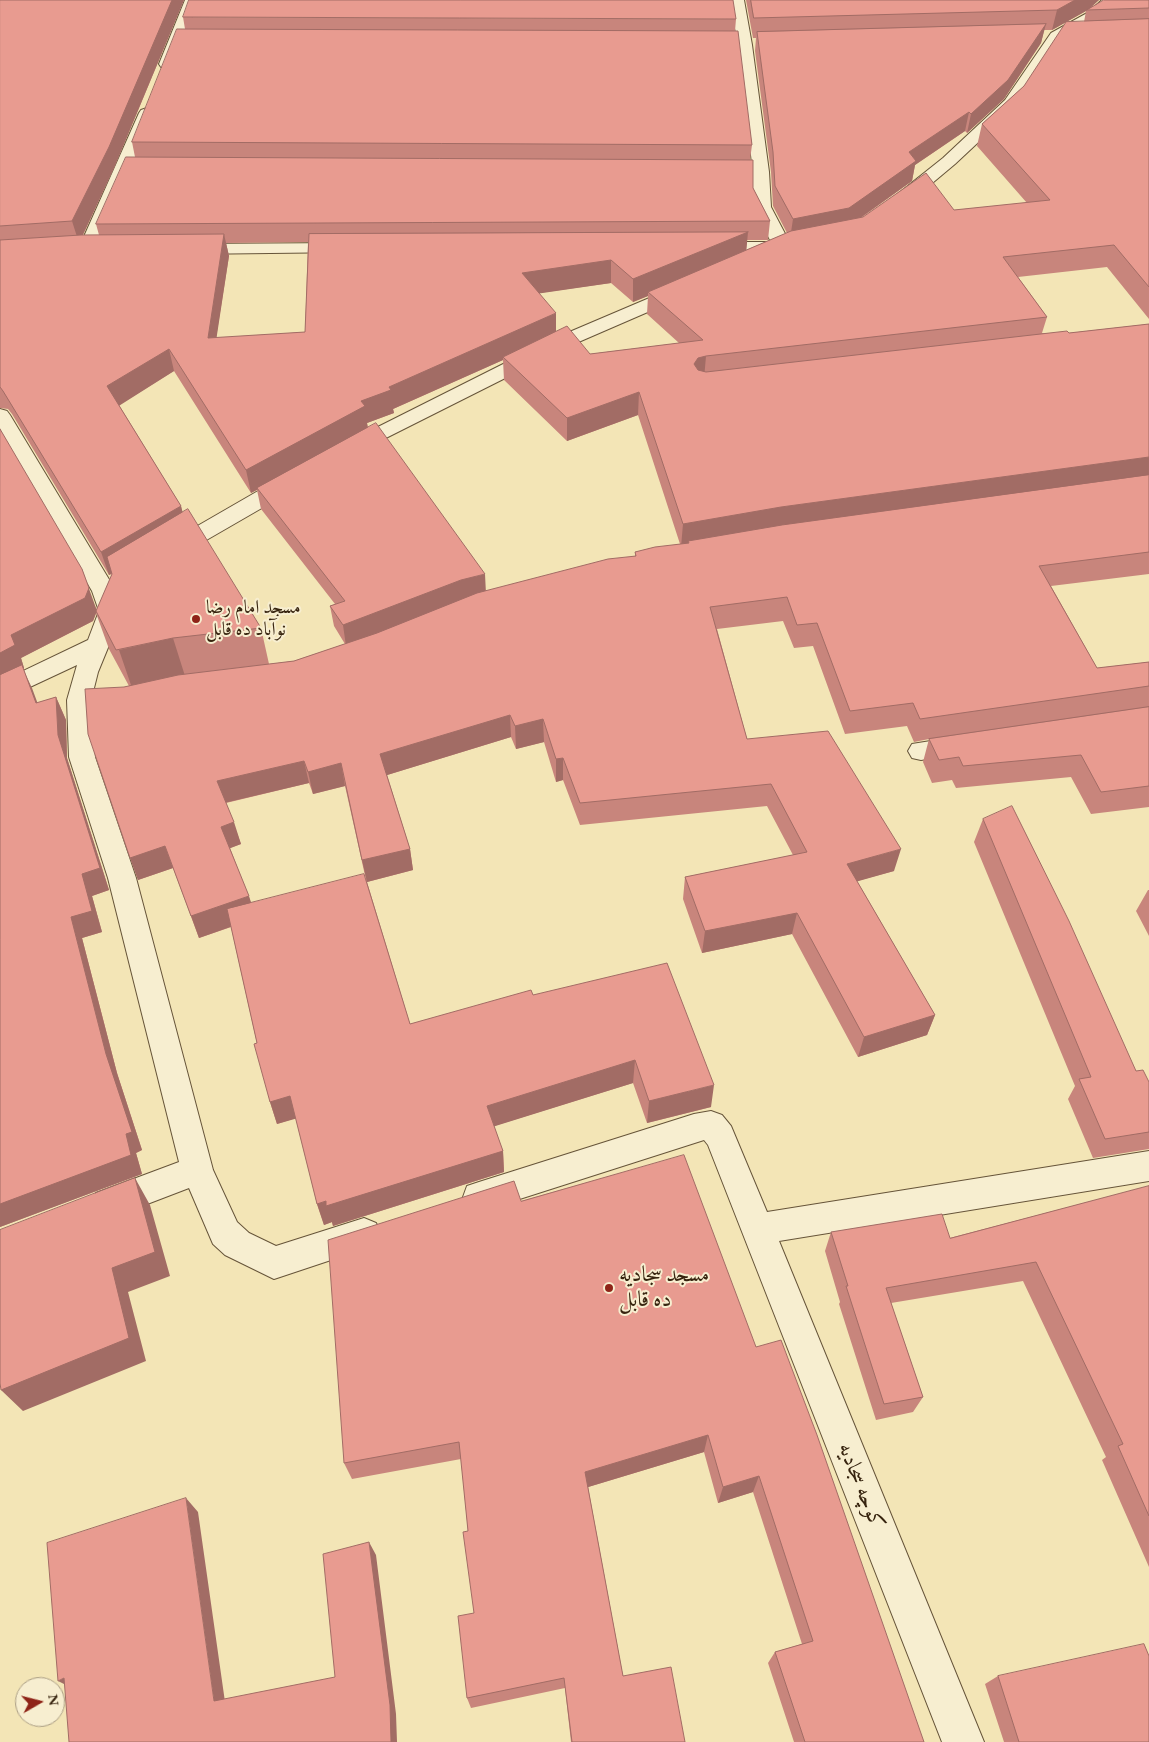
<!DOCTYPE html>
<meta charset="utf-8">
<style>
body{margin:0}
#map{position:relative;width:1149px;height:1742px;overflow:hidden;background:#f3e5b6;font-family:"EB Garamond",serif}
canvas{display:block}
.north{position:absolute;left:15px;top:1677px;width:50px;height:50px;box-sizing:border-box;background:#f7eed0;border:1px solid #aa9d83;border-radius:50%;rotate:82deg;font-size:14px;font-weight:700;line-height:20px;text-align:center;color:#37240f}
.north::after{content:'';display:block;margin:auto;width:18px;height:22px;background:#8f2418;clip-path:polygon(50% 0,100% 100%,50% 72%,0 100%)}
</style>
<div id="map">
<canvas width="1149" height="1742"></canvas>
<div class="north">N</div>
</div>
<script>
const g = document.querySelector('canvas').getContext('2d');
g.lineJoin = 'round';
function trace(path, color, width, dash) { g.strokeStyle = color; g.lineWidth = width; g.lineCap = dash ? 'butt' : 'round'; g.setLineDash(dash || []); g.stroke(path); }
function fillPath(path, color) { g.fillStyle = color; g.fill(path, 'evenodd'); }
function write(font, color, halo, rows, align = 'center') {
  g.font = font + ' "EB Garamond",Amiri,serif'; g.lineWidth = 4; g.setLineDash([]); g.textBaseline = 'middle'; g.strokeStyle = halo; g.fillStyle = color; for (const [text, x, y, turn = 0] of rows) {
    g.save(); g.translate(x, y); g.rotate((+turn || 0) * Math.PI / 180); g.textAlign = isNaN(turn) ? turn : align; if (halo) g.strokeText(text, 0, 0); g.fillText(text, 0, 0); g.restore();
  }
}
const minor = new Path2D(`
 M185 0H199L173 64 171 67H161L159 64Z
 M730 0H744L752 45 769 172 771 207 792 247 789 251 783 252H709L703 251 700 247 703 243 709 242H771L753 207V172L738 45Z
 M1102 0H1117L1099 18 1061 39 1017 106 955 164 906 205 900 206 894 205 891 201 894 197 943 158 1005 100 1051 33 1089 12Z
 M147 108 153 110 155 113 96 250 93 254 87 255 81 254 78 250 139 113 141 110Z
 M346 243 352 244 355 248 352 252 189 254 183 253 180 249 183 245 189 244Z
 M680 285 687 287 689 291 687 295 567 347 356 453 349 455 342 453 339 449 342 445 553 339Z
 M0 409 7 411 10 415 116 591 123 611 98 672 91 700 95 757 136 878 213 1170 237 1222 249 1233 276 1246 364 1218 376 1223 381 1234 376 1245 274 1279 225 1255 213 1244 189 1188 108 1219 96 1215 92 1204 96 1193 179 1162 108 878 69 757 67 700 77 665 0 701V682L88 640 99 611 92 591 0 433Z
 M292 474 300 476 303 481 300 486 177 557 169 559 161 557 158 552 161 547 284 476Z
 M962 736 971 738 975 745 971 752 921 760 912 758 908 751 912 744Z
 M711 1111 722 1115 731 1126 767 1212 1149 1151V1181L779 1241 984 1742H942L708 1145 704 1140 479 1212 467 1208 463 1197 467 1186 479 1182 694 1114Z`);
const wall = new Path2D(`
 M0 0H184L114 168 83 235H99L96 224 135 157 132 142 185 29 183 17 736 19 735 31 752 145 750 160 753 188 770 221 768 240H747L746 250 787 233 773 206 771 172 755 51 756 38H753L746 0H1099L1091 7 1149 0V319L1107 267 1018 277 1047 317 1042 333H1069L1149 324V574L1051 586 1097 668 1149 662V807L1091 814 1071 777 956 788 952 780 932 783 923 762 929 739 914 742 907 726 845 734 813 646 794 648 783 621 717 629 747 739 894 871 857 881 935 1015 927 1035 858 1057 792 934 702 953 683 899 685 877 793 855 767 806 580 825 563 780 556 782 544 742 516 749 511 737 387 775 410 849 413 870 367 882 410 1024 533 995 711 1107 647 1123 633 1083 494 1126 503 1151 504 1172 333 1226 332 1222 324 1225 317 1204 296 1118 277 1124 270 1102 231 927 199 938 173 868 138 880 130 858 124 687 129 686 109 649 96 613 93 621 21 658 24 668 23 669 37 703 56 697 66 720 67 758 109 890 92 896 102 932 82 938 117 1073 142 1150 136 1153 142 1174 0 1227V429L97 610 112 574 109 575 12 414 8 409 0 408ZM1086 11 1084 22 1024 86 982 124 977 146 1027 203 954 210 861 218 912 181 915 165 965 131 967 133 1004 99 1041 43 1044 30H1052ZM308 242 305 332 216 338 229 256 226 243ZM611 283 633 302 648 296 647 314 679 343 590 354 556 332 539 293ZM503 360 504 380 567 441 638 415 680 544 635 552V556L486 591 368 428 367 423 394 413 393 409ZM174 371 251 493 257 490 261 509 335 604 330 606 334 626 345 644 294 661 269 664 261 628 182 512 181 506 119 405ZM309 783 313 794 345 786 366 880 251 903 230 848 241 844 226 803Z
 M983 819 1136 1071 1149 1082V1150V1149L1093 1158 1068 1099 1075 1086 974 842Z
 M1148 890H1149V936L1136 911Z
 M1149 1186V1567L1102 1460 1106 1457 1023 1281 891 1303 923 1397 913 1412 876 1420 839 1304 840 1302 825 1251 831 1232 950 1238Z
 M521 1201 756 1347 924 1742H794L768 1663 775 1652 802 1644 753 1492 718 1503 704 1452 588 1487 623 1676 685 1742H571L565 1688 471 1708 467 1698 474 1613 468 1531 461 1459 352 1479 344 1463Z
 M998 1676 1149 1742H1004L985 1684Z`);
const shadedWall = new Path2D(`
 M172 0H184L114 168 79 243 72 221Z
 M1075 0H1099L1088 10H1087L1086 11 1052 30 1057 10Z
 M1046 24 1041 43 1004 99 967 133 971 114Z
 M969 112 965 131 915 165 912 181 846 228 790 239 793 219 909 152Z
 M748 232 746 254 648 292V296L633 302V279Z
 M224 234 229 256 213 361 208 338Z
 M611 260V283L522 296V273Z
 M556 313V336L503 357V360L393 409 394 413 367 423 368 429 251 493 246 470 361 401 389 387Z
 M169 349 174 371 114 409 107 386Z
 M706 356 704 379 694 364 698 358Z
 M639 392 638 415 567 441V418Z
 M1149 457V479L689 543 688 541V546L681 547 683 524 781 507Z
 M181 506 187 529 109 575 101 552Z
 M82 569 97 611 93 621 21 658 24 668 23 669 32 688 46 726 0 681V653L11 635Z
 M485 574 486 594 346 646 343 625 461 580Z
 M173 638 185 676 132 688 119 650Z
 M56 697 66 720 67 758 109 890 92 896 102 932 82 938 117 1073 142 1150 136 1153 142 1174 0 1227V1204L126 1134 106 1054 71 917 82 874 58 735Z
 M510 715 511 737 384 776 380 754Z
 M543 719 544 742 516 749 515 726Z
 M563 758V780L556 782V759Z
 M304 761 309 783 224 803 217 781Z
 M341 763 345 786 313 794 308 772Z
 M234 822 241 844 228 849 221 827Z
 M165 846 173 868 138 880 130 858Z
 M410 849 413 870 367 882 362 860Z
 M901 849 894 871 841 886 847 864Z
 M249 896 256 918 199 938 191 916Z
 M797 913 792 934 702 953 705 931Z
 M935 1015 927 1035 858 1057 864 1037Z
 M635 1060 633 1083 489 1128 487 1106Z
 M714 1085 711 1107 647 1123 649 1101Z
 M290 1096 298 1118 277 1124 270 1102Z
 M503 1151 504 1172 333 1226 332 1222 324 1225 317 1204Z
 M135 1178 150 1205 170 1276 128 1292 146 1361 23 1411 1 1390 112 1268Z
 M708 1435 704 1452 585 1488V1472Z
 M759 1476 753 1492 718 1503 723 1487Z
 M186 1498 198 1512 226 1709 214 1701Z
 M369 1542 376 1555 396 1714 397 1742H391Z
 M64 1678 76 1690 58 1681Z`);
const building = new Path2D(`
 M0 0H172L109 147 72 221 0 226Z
 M189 0H733L736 19 183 17Z
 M751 0H1075L1057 10 754 18Z
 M1104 0H1149V8L1087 10Z
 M1149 19V287L1114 245 1003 257 1047 317 706 356 698 358 694 364 698 370 706 372 1067 331 1069 333 1149 324V457L781 507 683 524 639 392 567 418 503 357 567 326 590 354 703 340 648 292 791 231 863 217 926 173 954 210 1050 200 982 124 1024 86 1066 22Z
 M1046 24 1008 80 971 114 969 112 909 152 916 161 849 208 793 219 775 186 773 152 757 32Z
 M177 29 738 31 752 145 132 142Z
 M126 157 753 160V188L770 221 96 224Z
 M748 232 633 279 611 260 522 273 556 313 389 387 391 390 361 401 365 406 246 470 169 349 107 386 181 506 101 552 3 391 0 387V240L81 235 224 234 208 338 305 332 309 234Z
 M376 423 485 574 461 580 343 625 330 606 345 601 257 488Z
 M0 429 82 569 89 588 85 598 11 635 15 645 0 653Z
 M1149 475V552L1039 566 1097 668 1149 662V686L920 719 913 703 850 711 817 623 797 625 787 597 710 607 747 739 828 731 901 849 847 864 935 1015 864 1037 797 913 705 931 685 877 807 852 771 784 580 803 563 758 556 759 543 719 515 726 510 715 380 754 410 849 362 860 341 763 308 772 304 761 217 781 234 822 221 827 249 896 191 916 165 846 130 858 88 734 85 689 124 687 178 675 294 661 377 633 477 593 608 559 636 556 635 552 655 547 689 543 688 541 782 525Z
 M188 509 261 628 173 638 116 650 96 611 112 574 107 557Z
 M22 665 36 703 56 697 58 735 100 868 82 874 92 911 71 917 106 1054 132 1132 126 1134 131 1155 0 1204V675Z
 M1149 707V786L1101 792 1081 755 963 766 959 757 939 760 929 739Z
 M1012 806 1069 921 1136 1071 1143 1070 1149 1082V1132L1105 1139 1079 1079 1091 1077 983 819Z
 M364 874 410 1024 531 990 533 995 667 963 714 1085 649 1101 635 1060 487 1106 503 1151 326 1206V1201L317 1204 290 1096 270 1102 254 1044 257 1043 227 909Z
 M684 1155 756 1347 781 1340 817 1435 924 1742H805L775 1652 813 1641 759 1476 723 1487 708 1435 585 1472 623 1676 671 1667 685 1742H572L564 1678 467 1698 458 1616 474 1613 463 1532 468 1531 459 1442 344 1463 328 1240 514 1181 521 1201Z
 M135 1178 155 1252 112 1268 129 1338 1 1390 0 1383V1230Z
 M1149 1186V1516L1118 1446 1123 1444 1036 1262 886 1288 923 1397 884 1404 846 1286H848L831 1232 942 1214 950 1238Z
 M186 1498 214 1701 335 1677 323 1554 369 1542 390 1705 391 1742H69L64 1678 58 1681 47 1543Z
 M1144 1644 1149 1656V1742H1019L998 1676Z`);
const markers = [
 [196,619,5,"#8f2418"],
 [609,1288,5,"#8f2418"]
];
const poiNames = [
 ["مسجد امام رضا",206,608],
 ["نوآباد ده قابل",206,630]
];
const nearPoinames = [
 ["مسجد سجادیه",619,1275],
 ["ده قابل",619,1300]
];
const nearStreetnames = [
 ["کوچه سجادیه",861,1486,68]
];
trace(minor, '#665439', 2);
fillPath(minor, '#f7eed0');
fillPath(wall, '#c8857c');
fillPath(shadedWall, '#a26c65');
fillPath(building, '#e89b90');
trace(building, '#a26c65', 1);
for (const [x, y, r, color] of markers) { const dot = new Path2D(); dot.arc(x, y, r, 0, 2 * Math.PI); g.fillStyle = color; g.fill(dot); trace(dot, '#f7eed0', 2); }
write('19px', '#37240f', '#f7eed0', poiNames, 'left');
write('22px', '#37240f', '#f7eed0', nearPoinames, 'left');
write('22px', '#37240f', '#f7eed0', nearStreetnames);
</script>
